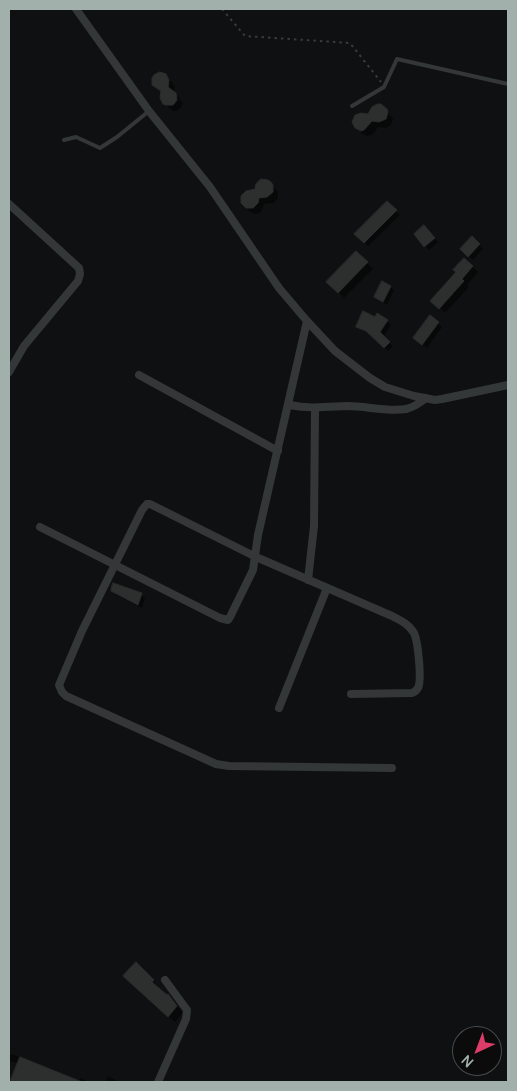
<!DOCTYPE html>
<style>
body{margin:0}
#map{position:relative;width:517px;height:1091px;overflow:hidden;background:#0f1011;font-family:Manrope,sans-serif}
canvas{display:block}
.frame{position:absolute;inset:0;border:10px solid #a2b0ac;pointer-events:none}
.north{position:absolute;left:452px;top:1026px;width:50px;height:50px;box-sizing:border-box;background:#0b0b0c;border:1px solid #474d4c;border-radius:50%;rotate:223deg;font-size:14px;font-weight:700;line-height:20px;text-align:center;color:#a2b0ac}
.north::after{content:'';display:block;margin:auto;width:18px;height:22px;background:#dc3c69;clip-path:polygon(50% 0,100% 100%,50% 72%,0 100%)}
</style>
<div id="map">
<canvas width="517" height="1091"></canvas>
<div class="frame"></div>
<div class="north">N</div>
</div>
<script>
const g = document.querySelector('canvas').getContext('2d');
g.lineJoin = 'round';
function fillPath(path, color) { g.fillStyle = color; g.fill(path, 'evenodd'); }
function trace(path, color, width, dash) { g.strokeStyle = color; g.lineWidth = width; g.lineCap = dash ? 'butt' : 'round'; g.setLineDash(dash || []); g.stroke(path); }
const shadow = new Path2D(`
 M166 76 172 82 175 87 174 92 183 103 181 108 176 111H173L162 101V92L153 84Z
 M384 107 393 119 391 125 386 128 378 127 373 134 368 136 362 134 356 127Z
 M268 181 278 192V198L274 203 264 204 261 212 256 214 250 212 244 205 256 190Z
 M387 203 400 215 368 246 356 234Z
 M428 231 438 242 429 250 415 234Z
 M472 238 483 249 473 260 462 249Z
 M357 253 373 269 344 298 328 282Z
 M464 259 478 272 467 285 469 287 445 313 437 306Z
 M390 287 394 290 387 305 375 297Z
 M375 319 387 321 391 325 383 337 393 346 388 351 371 335 358 327Z
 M438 323 442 327 427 348 415 338Z
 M112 591 141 595 145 598 142 608 116 595Z
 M136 964 159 987 158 988 174 1002 183 1013 175 1022 130 982Z
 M9 1054 18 1056 79 1082 80 1078 89 1082H12L19 1063 10 1061Z
 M108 1076 117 1081 119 1082H105Z`);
const building = new Path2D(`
 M160 72 166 74 169 80 168 87 176 93 177 100 173 105H166L163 104 160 98 161 91 152 85V78L154 75Z
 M378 104H381L387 109 388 112 386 119 379 122 372 121 364 130 361 131 355 128 352 122 355 115 361 113 368 114 372 107Z
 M261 179 268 180 271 182 273 185V192L267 197 259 198 258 203 253 208H246L241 203V196L246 191 255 189 256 184Z
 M387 201 397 210 364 243 354 234Z
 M424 225 435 238 424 247 414 234Z
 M472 236 480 244 468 257 460 249Z
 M356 251 368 262 338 293 326 282Z
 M464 258 473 266 462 279 464 281 439 309 430 301 456 272 453 270Z
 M382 281 391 286 383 302 374 297Z
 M363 311 375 317 377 313 388 320 380 332 390 342 384 348 366 331 356 327Z
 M430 315 439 322 422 345 413 338Z
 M113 583 142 593 138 605 111 591Z
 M136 962 154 980 152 982 167 995 168 994 177 1006 168 1017 123 976Z
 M20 1057 82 1082H10Z`);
const path = new Path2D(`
 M222 9 245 36 350 43 381 82`);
const service = new Path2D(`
 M352 106 384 87 397 59 508 84
 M64 140 76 137 100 148 117 137 149 111`);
const minor = new Path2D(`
 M76 9 149 111 210 187 279 288 307 321 335 351 370 378 385 387 414 396 435 400 442 399 508 385
 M9 204 79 268 80 274 78 281 24 346 9 372
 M139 375 278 451
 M289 405C311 409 325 407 347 406 367 406 386 412 406 409 414 407 420 403 426 398
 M40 527 220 618 228 620 230 617 253 570 258 535 307 321
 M308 580 314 526 315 408
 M351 694 412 693C415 692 416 691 418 688 422 680 418 641 414 633 409 624 400 620 392 616L256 557 150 504H147L142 510 82 631 59 685 62 692 66 696 216 764 229 766 392 768
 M279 708 327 588
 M158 1082 186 1019 187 1010 165 980`);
fillPath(shadow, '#0007');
fillPath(building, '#2d2f2f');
trace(building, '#2a2c2c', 1);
trace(path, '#373c3b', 2, [2.5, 4]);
trace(service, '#333737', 4);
trace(minor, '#333737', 8);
</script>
